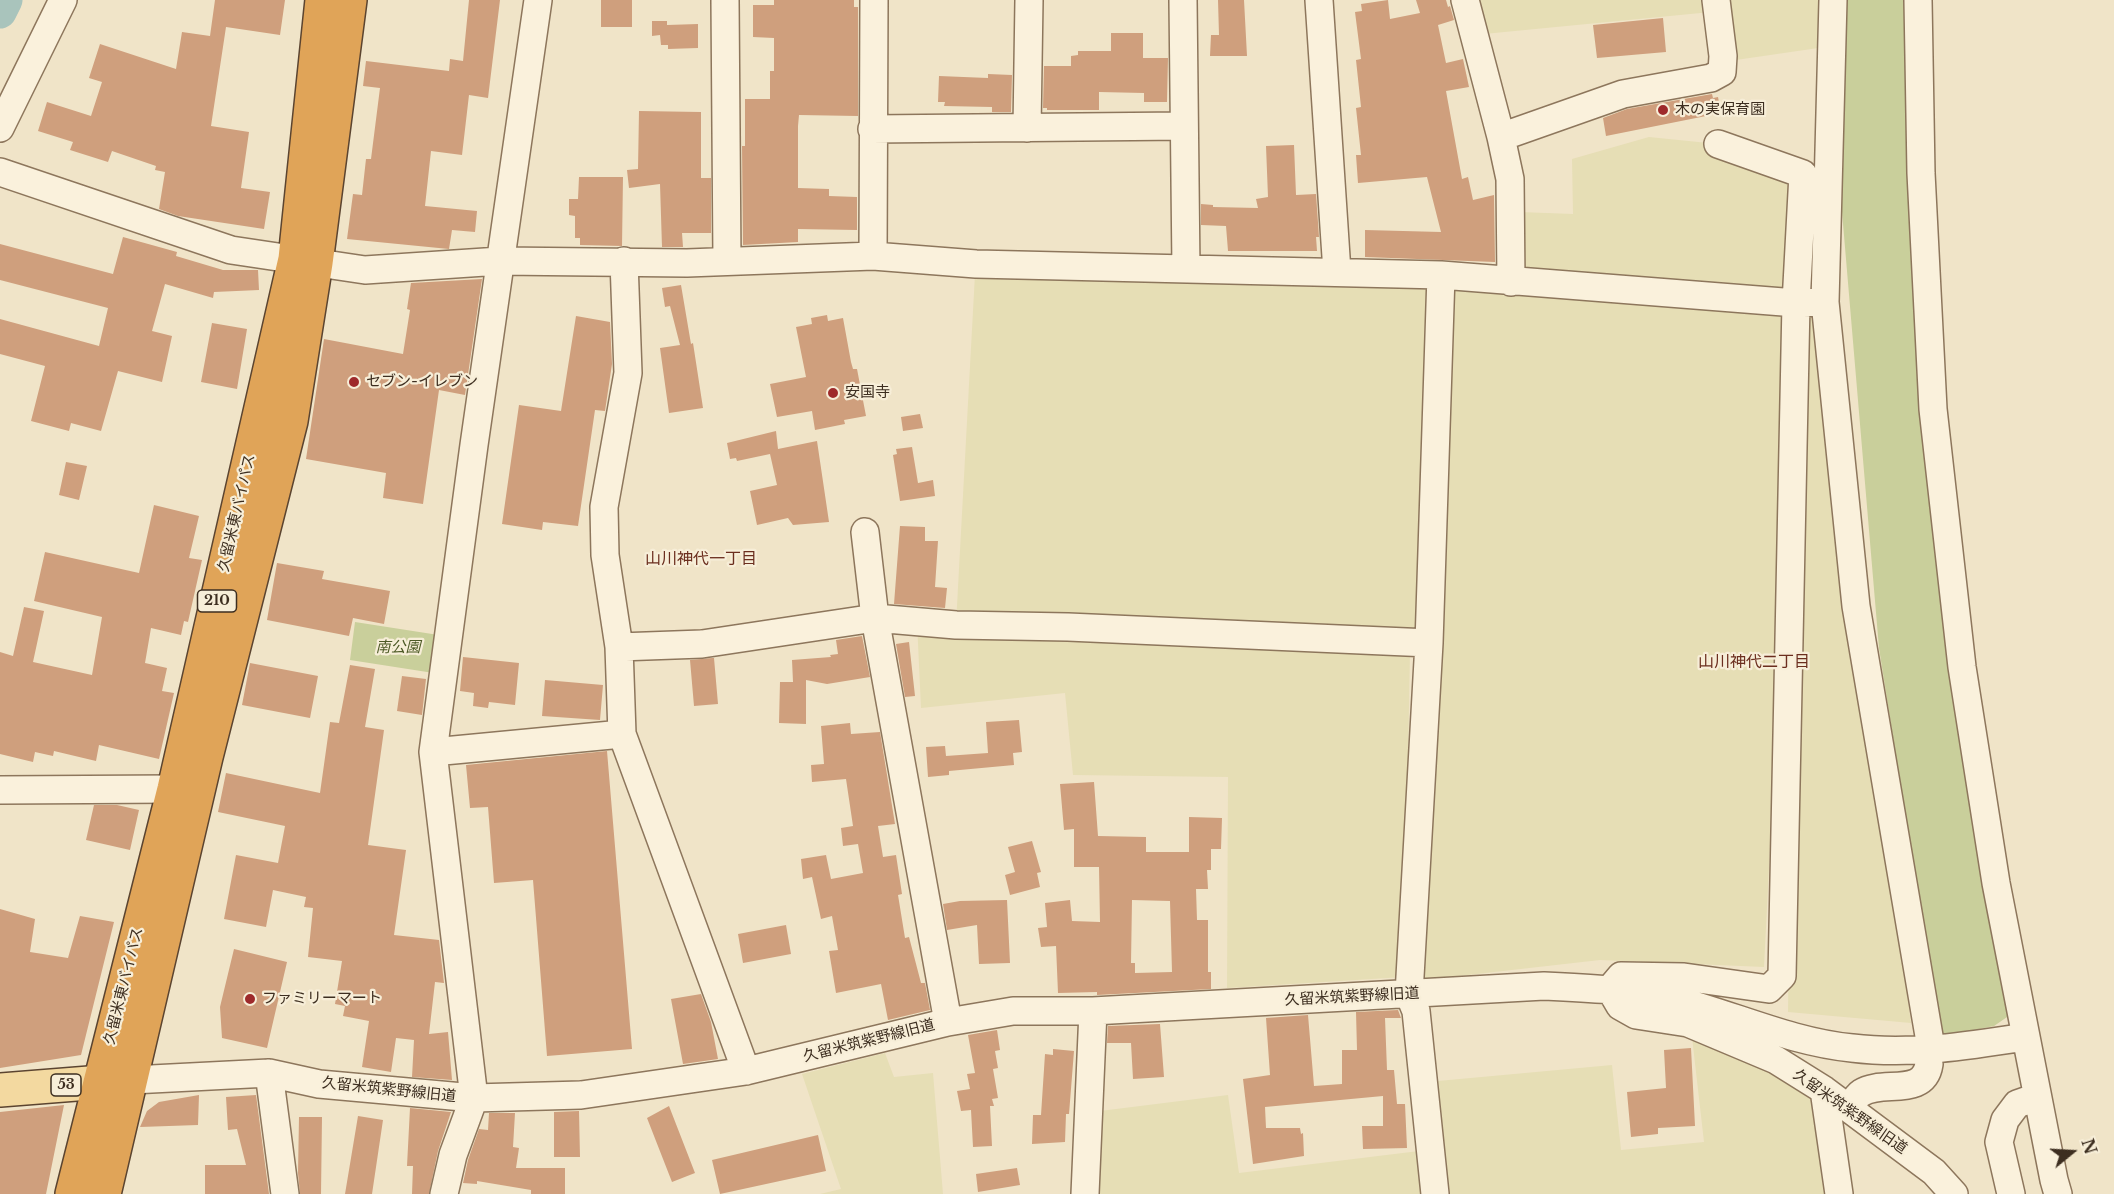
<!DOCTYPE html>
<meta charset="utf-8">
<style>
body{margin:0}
#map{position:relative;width:2114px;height:1194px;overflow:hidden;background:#f0e4c8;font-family:"Libre Baskerville",serif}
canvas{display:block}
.north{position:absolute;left:2042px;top:1122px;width:60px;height:60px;-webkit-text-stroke:4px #f7eed8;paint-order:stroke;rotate:72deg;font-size:16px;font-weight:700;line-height:24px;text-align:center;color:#3d2e20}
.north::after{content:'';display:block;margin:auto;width:21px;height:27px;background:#3d2e20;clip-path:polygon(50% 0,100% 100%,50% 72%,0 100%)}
</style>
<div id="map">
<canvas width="2114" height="1194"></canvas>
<div class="north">N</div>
</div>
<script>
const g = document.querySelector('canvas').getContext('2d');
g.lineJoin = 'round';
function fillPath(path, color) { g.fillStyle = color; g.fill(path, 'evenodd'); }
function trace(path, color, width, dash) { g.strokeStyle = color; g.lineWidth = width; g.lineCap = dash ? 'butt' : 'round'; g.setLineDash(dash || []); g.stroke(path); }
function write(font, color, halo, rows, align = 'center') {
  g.font = font + ' "Libre Baskerville","Noto Sans JP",serif'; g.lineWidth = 4.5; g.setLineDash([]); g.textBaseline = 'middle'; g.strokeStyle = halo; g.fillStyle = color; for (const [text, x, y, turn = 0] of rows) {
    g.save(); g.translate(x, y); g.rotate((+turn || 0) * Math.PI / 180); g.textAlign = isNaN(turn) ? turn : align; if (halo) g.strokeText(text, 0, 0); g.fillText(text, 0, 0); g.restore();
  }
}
const farmland = new Path2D(`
 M1478 0H1709L1711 12 1484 34Z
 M1719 0H1833L1832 46 1729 61Z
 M1649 137 1718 144 1803 174 1796 303 1825 302 1856 606 1911 1023 1788 1012 1796 328 1764 967 1600 960 1424 980 1446 284 1519 277 1520 212 1573 214 1572 159Z
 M975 274 1429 289 1419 628 1068 627 1410 652 1404 977 1227 988 1228 777 1073 775 1065 693 921 708 917 622 956 624Z
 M1692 1037 1769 1068 1823 1104 1834 1194H1439L1427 1082 1612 1065 1621 1150 1704 1142Z
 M885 1053 894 1077 933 1073 943 1194H820L841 1189 802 1074Z
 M1228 1095 1239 1173 1419 1151 1424 1194H1090L1092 1112Z`);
const green = new Path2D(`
 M1840 0H1908L1907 67 2013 1013 1994 1026 1940 1037 1879 648 1837 153Z
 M355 622 445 636 440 674 350 660Z`);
const river = new Path2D(`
 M0 12 6 0`);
const building = new Path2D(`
 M215 0H285L280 35 226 27 211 126 249 132 241 188 270 192 264 229 178 216 159 209 165 172 155 170 156 166 112 151 108 162 70 150 73 142 38 131 47 102 91 116 102 82 89 78 100 44 176 69 182 32 210 36Z
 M469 0H500L488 98 469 95 462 155 431 151 425 206 477 211 475 232 452 230 449 249 347 239 353 194 362 195 366 159H371L380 88 363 86 366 61 449 71 450 59 463 61Z
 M601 0H632V27H601Z
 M774 0H854V7H858V116L799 115 798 126V188L829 189V196L857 197V230L798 229V242L743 245 742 146H745V99H770V71H774V38L753 37V5H774Z
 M1218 0H1244L1247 56H1210L1211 35H1219Z
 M1388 0 1390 19 1420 13 1416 0H1446L1448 7 1450 6 1454 20 1438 25 1446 63 1463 59 1469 87 1446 91 1462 179 1468 177 1473 200 1494 195 1495 262 1365 257V230L1441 232 1427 177 1358 183 1356 155H1361L1356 108 1361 107 1356 60 1361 59 1355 12 1362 11 1361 4Z
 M1663 18 1666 52 1597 58 1593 25Z
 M652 21H667V25L698 24V48L668 49V45H661L660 35 652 36Z
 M1111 33H1143V58H1168L1167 102H1144V93L1099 92V110H1047V108H1043L1044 66H1071V56L1078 55V51H1111Z
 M988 74 1012 75 1011 112H992V107L944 106 945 102H938L939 76 988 78Z
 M1712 94 1713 98 1718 97 1721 113 1606 136 1603 118 1627 109Z
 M639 111 701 112V178H711V233H682L683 247H662L660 184 629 188 627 170 638 169Z
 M1294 145 1296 195 1316 194 1319 237H1316L1317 251H1228L1226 226 1201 225V204L1213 205V207L1258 208 1256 199 1268 197 1266 146Z
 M579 177H623L622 246 580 245V238H575V216L569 215V199H578Z
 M123 237 177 252 176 256 223 270H258L259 290 214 292 213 298 165 284 152 331 172 336 162 382 118 371 101 431 71 423 69 431 31 421 45 366 0 354V319L99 346 108 308 0 280V244L113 274Z
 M482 279 465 395 439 390 423 504 383 498 386 473 306 459 324 339 403 354 410 310 407 309 411 283Z
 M681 285 691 344 693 343 703 408 669 413 660 348 680 345 670 306 665 307 662 288Z
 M827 315 828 321 843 318 851 362 853 369H857L866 416 844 420 845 424 815 430 812 411 777 417 770 384 806 377 796 327 812 324 811 318Z
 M576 316 610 322 612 364 605 411 595 410 578 526 543 522 542 530 502 524 519 405 561 411Z
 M212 323 247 329 237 389 201 382Z
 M920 414 923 428 903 431 901 417Z
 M776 431 778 449 817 441 829 522 793 525 788 518 757 525 750 491 777 485 770 454 737 461 736 458 730 459 727 443Z
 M912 447 918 483 933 480 935 496 900 501 893 455 897 454 896 449Z
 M66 462 87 466 79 500 59 495Z
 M154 505 199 516 189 558 202 560 188 622 184 621 181 635 151 628 145 663 167 668 162 691 174 693 159 759 99 745 96 761 54 751 53 756 35 752 33 762 0 754V652L13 656 24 607 44 611 33 662 92 675 102 617 34 601 45 552 139 573Z
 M900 526 925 527V541H938L935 587 947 588 945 608 894 604Z
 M277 563 324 571 322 579 390 591 384 624 353 618 349 636 267 620Z
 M862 636 870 677 827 684 806 680V724L779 723 780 682H793L792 660 831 657 830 655 838 654 836 640Z
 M909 642 915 696 905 697 896 644Z
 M463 657 519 663 515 705 489 702 488 708 473 706 474 693 460 691Z
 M712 658H714L718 704 694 706 690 660Z
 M250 663 318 676 310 718 242 705Z
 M350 665 375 669 365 727 384 730 368 845 406 850 394 935 439 940 444 983 435 982 429 1034 448 1032 452 1080 412 1077 414 1040 396 1038 391 1072 362 1067 369 1021 343 1016 345 1006 335 1004 342 961 308 957 313 908 304 907 306 897 273 890 266 927 224 919 236 855 278 863 285 826 218 812 226 773 320 793 330 722 339 723Z
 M402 676 426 679 422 715 397 711Z
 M545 680 603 685 600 720 542 716Z
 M1019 720 1022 752 1013 753 1014 765 949 771V775L928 777 926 747 945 746 946 756 988 753 986 722Z
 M850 723 851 734 880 732 895 824 878 826 883 857 896 855 902 894 898 895 905 938 909 937 921 983H925L930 1010 888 1020 881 984 836 993 829 951 838 950 832 916 821 919 812 877 803 879 801 859 826 855 831 879 863 873 858 844 843 846 841 828 853 826 846 779 812 782 811 765 824 764 821 726Z
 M607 751 632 1049 547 1056 533 880 494 883 488 807 470 808 466 765Z
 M1094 782 1098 836 1146 837V852H1189V817L1222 818 1221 849H1211V870H1207L1208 889H1196L1197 920H1208V972H1211V989L1097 995V992L1058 993 1056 946 1041 947 1038 928 1047 927 1045 903 1070 900 1072 921 1100 922 1099 867H1074V829L1064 830 1060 784ZM1132 900 1170 901 1172 972 1135 973V963H1131Z
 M94 805H117L139 810 130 850 86 840Z
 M1032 841 1041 872 1037 873 1040 887 1010 895 1005 875 1015 872 1008 847Z
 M1007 900 1010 963 979 964 977 925 947 930 943 904 960 901Z
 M0 909 35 919 30 952 68 958 80 916 114 922 81 1055 0 1068Z
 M786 925 791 954 743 963 738 934Z
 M234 949 287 962 267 1048 222 1038 220 1007Z
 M701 994 711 1022 718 1059 683 1064 671 999Z
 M1398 1010 1401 1018H1385L1387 1070H1394L1397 1104H1405L1407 1148 1363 1149 1362 1126H1383V1096L1265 1107 1266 1128H1300L1301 1134 1303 1133 1304 1156 1253 1164 1243 1079 1270 1075 1266 1018 1308 1015 1314 1086 1342 1084V1050H1357L1356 1012Z
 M1160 1024 1164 1077 1133 1079 1131 1043H1107L1108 1026Z
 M997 1030 1000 1050 995 1051 998 1068 993 1069 998 1098 992 1099 994 1106H990L992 1146 973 1147 971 1110 961 1111 957 1091 970 1089 967 1074 975 1073 968 1035Z
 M1691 1048 1695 1126 1658 1128V1134L1631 1137 1627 1092 1666 1088 1664 1050Z
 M1053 1049 1074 1051 1069 1114H1066L1065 1142 1032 1144 1033 1115H1041L1045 1054 1053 1055Z
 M199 1095 198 1125 140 1127 147 1111 159 1102Z
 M256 1095 269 1194H205V1165H246L237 1129 228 1130 226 1097Z
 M64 1105 46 1194H0V1112Z
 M669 1106 695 1173 672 1182 647 1118Z
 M410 1108 451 1112 438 1151 429 1194H412L413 1166H407Z
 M579 1111 580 1157H554V1112Z
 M489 1113H515L513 1147 519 1148 516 1168H565V1194H531V1190L477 1181V1184L463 1183 468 1160 479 1129 488 1130Z
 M358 1116 383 1120 372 1194H345Z
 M299 1117H322L321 1194H300L298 1173Z
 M818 1135 826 1171 720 1194 712 1160Z
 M1017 1168 1020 1185 978 1192 976 1174Z`);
const minor = new Path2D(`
 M725 0 727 261
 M1183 0 1186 269
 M1319 0 1337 272
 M1465 0 1501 137 1510 179 1511 282
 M1918 0 1921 173 1933 409 1962 667 1996 883 2054 1180 2058 1194
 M0 128 63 0
 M1027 128 1029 0
 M872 129 1184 126
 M1501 137 1623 94 1711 78 1722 72 1723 56 1716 0
 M1718 144 1803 174 1796 303 1782 976 1769 989 1684 977 1621 976 1610 989 1620 1006 1636 1015 1688 1023 1776 1060 1824 1090 1934 1172 1954 1194
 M0 172 231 250 365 270 500 261 687 263 873 256 874 0
 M873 256 976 264 1441 275 1796 303 1825 302 1833 0
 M624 261 628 373 604 507 605 555 619 647 622 734 746 1071
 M1825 302 1856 606 1929 1036
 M865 532 875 618 948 1022
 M619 647 702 644 875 618 956 625 1068 627 1429 643
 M433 752 622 734
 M0 790 174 789
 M269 1073 285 1194
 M132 1080 269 1073 319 1084 474 1098 581 1095 746 1071 948 1022 1013 1011H1093L1544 986C1587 988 1630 990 1672 999 1732 1014 1790 1042 1852 1048 1910 1055 1968 1046 2025 1037
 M1824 1090 1839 1194
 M1850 1109C1853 1104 1856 1096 1861 1093 1882 1079 1924 1098 1929 1064
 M444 1194 453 1155 474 1098 433 752 474 445 538 0
 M1085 1194 1093 1011
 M1435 1194 1416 1011 1409 994 1429 643 1441 275
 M2011 1194 1999 1142 2005 1120 2017 1104 2037 1097`);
const major = new Path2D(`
 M0 1090 127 1080`);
const highway = new Path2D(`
 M72 1194 174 789 295 259 322 0
 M104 1194 206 757 291 421 316 263 350 0`);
const markers = [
 [1663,110,6,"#9e2a2b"],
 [354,382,6,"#9e2a2b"],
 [833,393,6,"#9e2a2b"],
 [250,999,6,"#9e2a2b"]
];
const shields = [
 [217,601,39],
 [66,1085,30]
];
const shieldNames = [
 ["210",217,601],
 ["53",66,1085]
];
const poiNames = [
 ["木の実保育園",1675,110],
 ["セブン-イレブン",366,382],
 ["安国寺",845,393],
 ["ファミリーマート",262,999]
];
const streetNames = [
 ["久留米東バイパス",237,513,-77],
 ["久留米東バイパス",124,986,-76],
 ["久留米筑紫野線旧道",1352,997,-3],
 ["久留米筑紫野線旧道",869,1041,-14],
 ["久留米筑紫野線旧道",389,1090,6],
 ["久留米筑紫野線旧道",1850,1112,35]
];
const parkNames = [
 ["南公園",398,648]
];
const neighbourhoodNames = [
 ["山川神代一丁目",701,559],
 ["山川神代二丁目",1754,662]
];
fillPath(farmland, '#e6deb5');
fillPath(green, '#c9cf9b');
trace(river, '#a9c4bc', 33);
fillPath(building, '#cf9f7d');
trace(minor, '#8d765c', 30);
trace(major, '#5b4430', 36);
trace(highway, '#5b4430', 36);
trace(minor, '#faf1dc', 27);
trace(major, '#f3d9a0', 33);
trace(highway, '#e0a458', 33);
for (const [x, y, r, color] of markers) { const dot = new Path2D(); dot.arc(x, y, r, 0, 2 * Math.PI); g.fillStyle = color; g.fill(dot); trace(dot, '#f7eed8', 2); }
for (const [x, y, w] of shields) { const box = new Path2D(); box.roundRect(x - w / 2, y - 11, w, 22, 4.5); g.fillStyle = '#f7eed8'; g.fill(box); trace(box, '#3d2e20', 1.5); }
write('bold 14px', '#3d2e20', null, shieldNames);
write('15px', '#3d2e20', '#f7eed8', poiNames, 'left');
write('15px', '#3d2e20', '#f7eed8', streetNames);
write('italic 15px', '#4d5a26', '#f7eed8', parkNames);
write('16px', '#6b2e1e', '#f7eed8', neighbourhoodNames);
</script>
